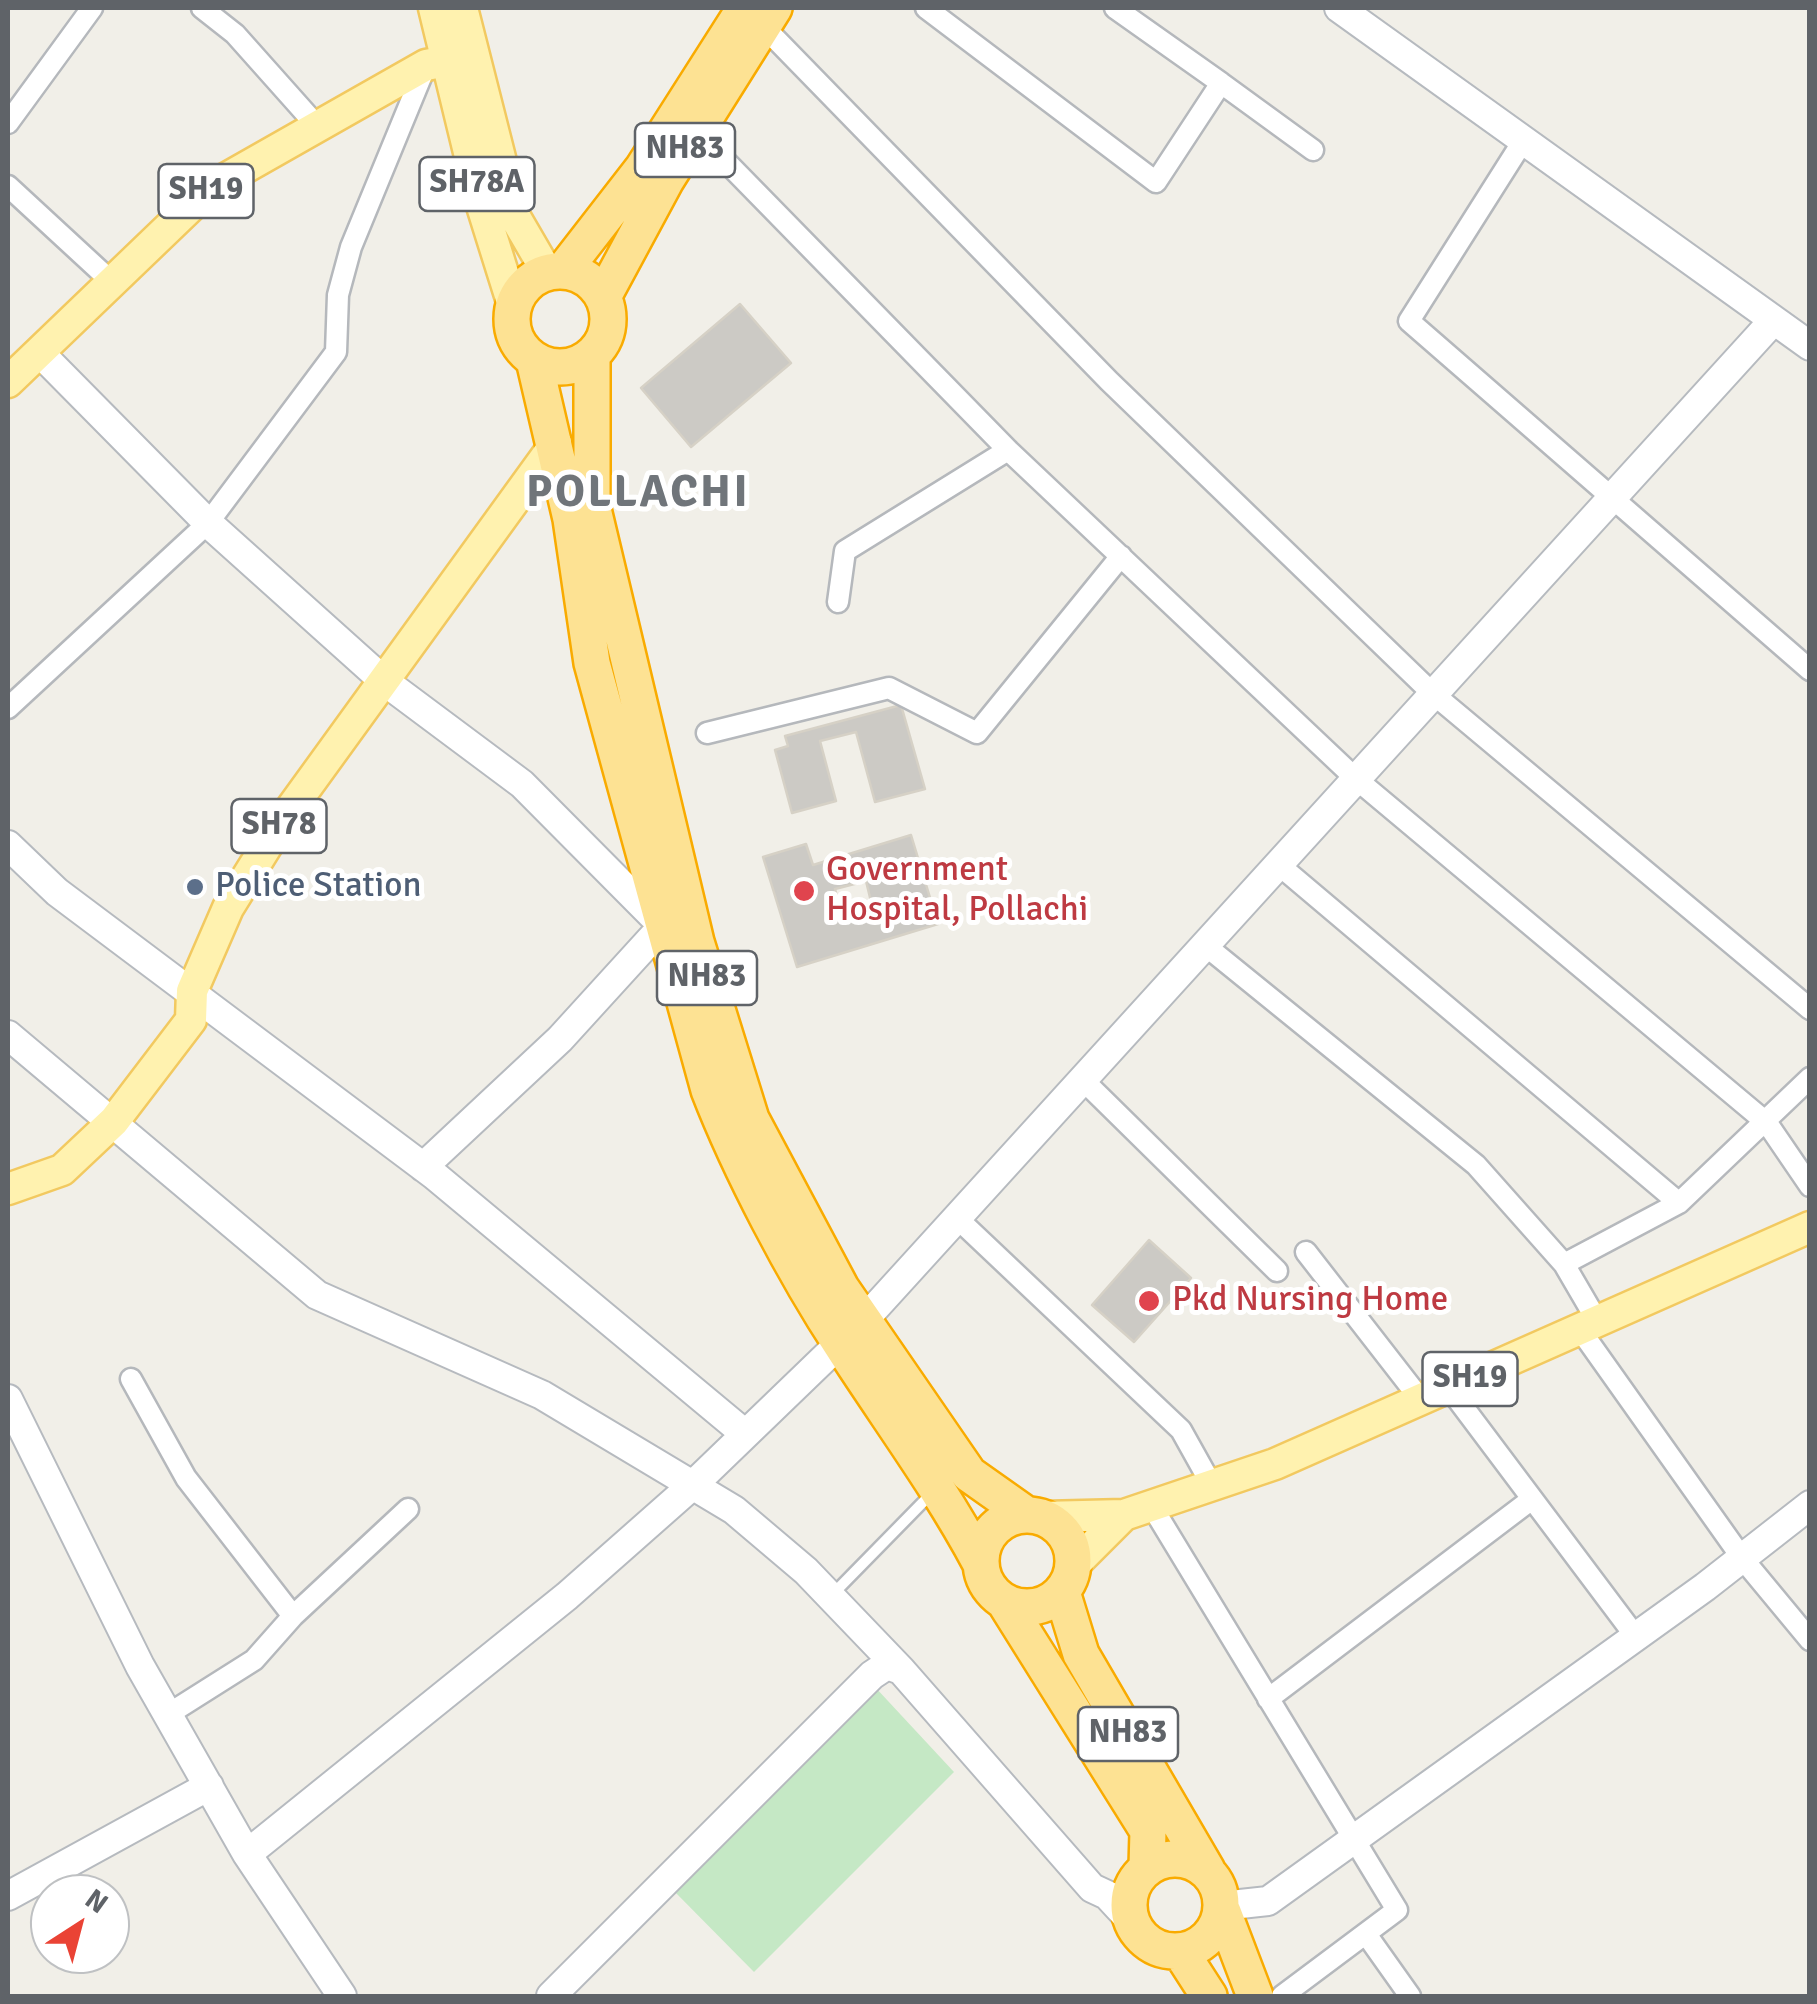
<!DOCTYPE html>
<style>
body{margin:0}
#map{position:relative;width:1817px;height:2004px;overflow:hidden;background:#f1efe8;font-family:Signika,sans-serif}
canvas{display:block}
.frame{position:absolute;inset:0;border:10px solid #5f6368;pointer-events:none}
.north{position:absolute;left:30px;top:1874px;width:100px;height:100px;box-sizing:border-box;background:#fff;border:2px solid #bfc1c3;border-radius:50%;rotate:36deg;font-size:28px;font-weight:700;line-height:40px;text-align:center;color:#5f6368}
.north::after{content:'';display:block;margin:auto;width:35px;height:45px;background:#ea4335;clip-path:polygon(50% 0,100% 100%,50% 72%,0 100%)}
</style>
<div id="map">
<canvas width="1817" height="2004"></canvas>
<div class="frame"></div>
<div class="north">N</div>
</div>
<script>
const g = document.querySelector('canvas').getContext('2d');
g.lineJoin = 'round';
function fillPath(path, color) { g.fillStyle = color; g.fill(path, 'evenodd'); }
function trace(path, color, width, dash) { g.strokeStyle = color; g.lineWidth = width; g.lineCap = dash ? 'butt' : 'round'; g.setLineDash(dash || []); g.stroke(path); }
function write(font, color, halo, rows, align = 'center') {
  g.font = font + ' Signika,sans-serif'; g.lineWidth = 10; g.setLineDash([]); g.textBaseline = 'middle'; g.strokeStyle = halo; g.fillStyle = color; for (const [text, x, y, turn = 0] of rows) {
    g.save(); g.translate(x, y); g.rotate((+turn || 0) * Math.PI / 180); g.textAlign = isNaN(turn) ? turn : align; if (halo) g.strokeText(text, 0, 0); g.fillText(text, 0, 0); g.restore();
  }
}
const green = new Path2D(`
 M875 1687 954 1772 754 1972 672 1889Z`);
const building = new Path2D(`
 M740 304 791 363 691 447 641 388Z
 M901 705 925 789 875 802 856 732 820 741 836 801 792 813 775 750 788 746 785 736Z
 M911 835 938 924 797 967 763 857 806 844 813 865ZM866 881 874 914 844 922 835 889Z
 M1149 1240 1191 1278 1134 1342 1092 1305Z`);
const lane = new Path2D(`
 M831 1596 931 1494`);
const street = new Path2D(`
 M202 8 235 34 317 126
 M926 8 1156 182 1221 83 1115 8
 M763 26 1109 381 1431 692 1810 1009
 M1221 83 1313 150
 M8 123 92 8
 M696 131 1008 450 1355 778 1767 1123 1810 1186
 M1523 141 1409 321 1810 670
 M8 186 112 282
 M838 602 845 551 1008 450
 M8 708 208 523 336 352 338 295 351 247 426 65
 M707 733 889 688 977 733 1121 556
 M1279 865 1679 1203
 M1206 946 1476 1165 1564 1264 1599 1324
 M1084 1081 1277 1271
 M958 1219 1181 1430 1210 1482
 M1306 1252 1421 1400
 M1564 1264 1679 1203 1810 1078
 M1581 1331 1742 1558 1810 1640
 M131 1379 186 1478 293 1616
 M1449 1388 1636 1637
 M1151 1505 1397 1910 1282 1996
 M1268 1699 1532 1499
 M167 1715 254 1660 293 1616 408 1509
 M1366 1934 1410 1996`);
const secondary = new Path2D(`
 M1339 8 1810 346
 M39 352 208 523 384 681 522 784 663 926 560 1039 423 1167
 M8 845 57 892 434 1175 744 1433
 M8 1035 317 1295 542 1395 734 1510 806 1571 901 1670 1092 1888 1107 1895 1132 1922
 M8 1399 140 1666 247 1854 342 1996
 M247 1854 567 1596 695 1483 863 1321 1773 321
 M8 1896 209 1786
 M1222 1906 1268 1901 1705 1587 1810 1505
 M551 1996 872 1675 887 1665 901 1670`);
const primary = new Path2D(`
 M434 8 482 206 513 305
 M462 8 515 217 547 272
 M8 382 211 187 426 65 447 61
 M8 1189 62 1170 114 1121 191 1020 192 991 228 908 282 821 556 443
 M1042 1517 1124 1515 1275 1464 1810 1227
 M1073 1566 1124 1515`);
const highway = new Path2D(`
 M512 319a48 48 0 1 1 96 0a48 48 0 1 1-96 0Z
 M563 271 643 168 745 8
 M603 297 666 180 774 8
 M592 355V505L696 942 751 1119 841 1288 969 1474 1027 1515
 M534 360 571 519 592 663 709 1090C740 1170 794 1273 842 1346 889 1419 940 1487 981 1564
 M981 1561a46 46 0 1 1 92 0a46 46 0 1 1-92 0Z
 M1062 1592 1081 1654 1207 1870
 M1004 1601 1148 1831 1147 1867
 M1129 1905a46 46 0 1 1 92 0a46 46 0 1 1-92 0Z
 M1223 1912 1255 1996
 M1180 1951 1209 1996`);
const markers = [
 [195,887,10,"#5c6f8a"],
 [804,891,12,"#e0444e"],
 [1149,1301,12,"#e0444e"]
];
const shields = [
 [685,150,100],
 [477,184,115],
 [206,191,95],
 [279,826,95],
 [707,978,100],
 [1470,1379,95],
 [1128,1734,100]
];
const shieldNames = [
 ["NH83",685,150],
 ["SH78A",477,184],
 ["SH19",206,191],
 ["SH78",279,826],
 ["NH83",707,978],
 ["SH19",1470,1379],
 ["NH83",1128,1734]
];
const healthNames = [
 ["Government",826,871],
 ["Hospital, Pollachi",826,911],
 ["Pkd Nursing Home",1172,1301]
];
const serviceNames = [
 ["Police Station",215,887]
];
const districtNames = [
 ["POLLACHI",638,494]
];
fillPath(green, '#c5e8c5');
fillPath(building, '#cccac5');
trace(building, '#d6d1c6', 2.5);
trace(lane, '#b5b8bc', 15);
trace(street, '#b5b8bc', 25);
trace(secondary, '#b6babf', 32);
trace(primary, '#f2c960', 35);
trace(highway, '#f9ab00', 40);
trace(lane, '#fff', 10);
trace(street, '#fff', 20);
trace(secondary, '#fff', 28);
trace(primary, '#fff2af', 30);
trace(highway, '#fde293', 35);
for (const [x, y, r, color] of markers) { const dot = new Path2D(); dot.arc(x, y, r, 0, 2 * Math.PI); g.fillStyle = color; g.fill(dot); trace(dot, '#fff', 4); }
for (const [x, y, w] of shields) { const box = new Path2D(); box.roundRect(x - w / 2, y - 27, w, 54, 8); g.fillStyle = '#fff'; g.fill(box); trace(box, '#5f6368', 2.5); }
write('bold 32px', '#5f6368', null, shieldNames);
write('35px', '#be3a42', '#fff', healthNames, 'left');
write('35px', '#4e5e75', '#fff', serviceNames, 'left');
g.letterSpacing = '2.5px';
write('bold 45px', '#70757a', '#fff', districtNames);
g.letterSpacing = '0px';
</script>
